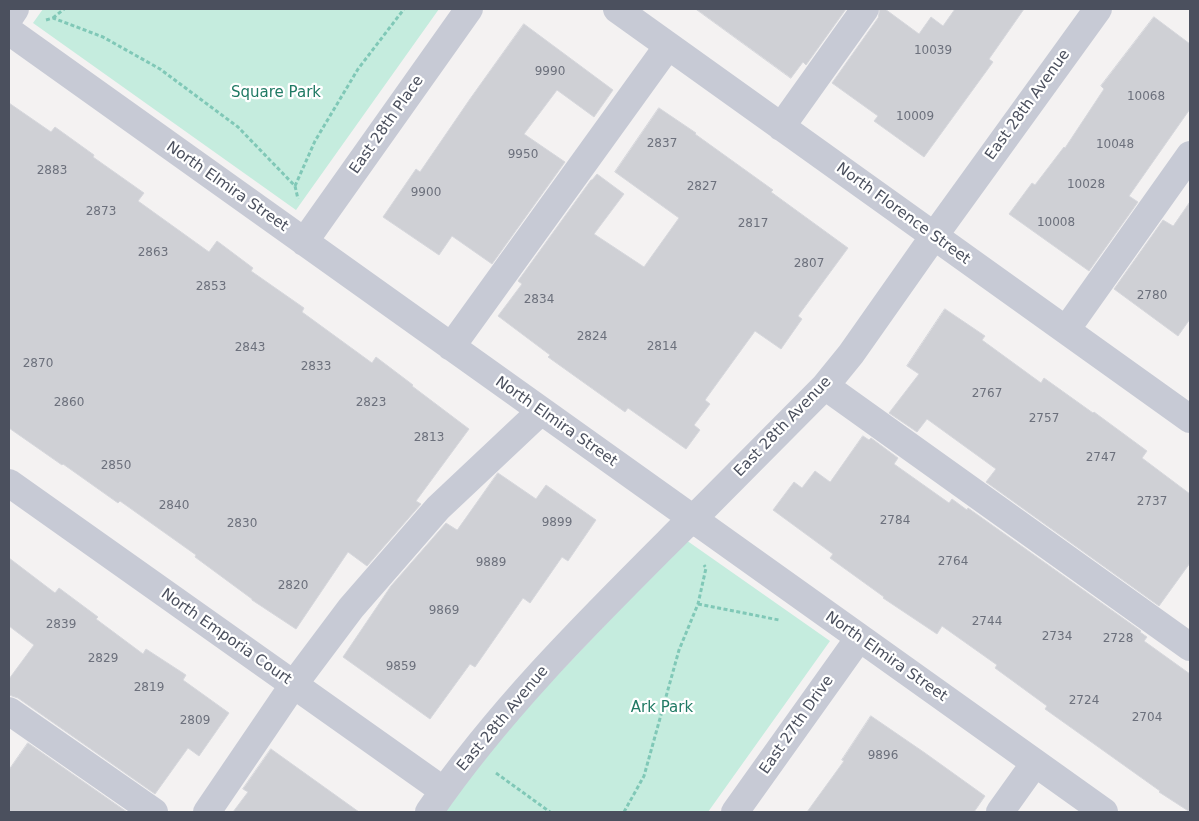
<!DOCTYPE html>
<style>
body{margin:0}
#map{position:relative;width:1199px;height:821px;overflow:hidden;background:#f4f2f2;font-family:"DejaVu Sans",sans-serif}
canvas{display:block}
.frame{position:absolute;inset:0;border:10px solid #4b505e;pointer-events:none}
</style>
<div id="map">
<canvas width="1199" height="821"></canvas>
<div class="frame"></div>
</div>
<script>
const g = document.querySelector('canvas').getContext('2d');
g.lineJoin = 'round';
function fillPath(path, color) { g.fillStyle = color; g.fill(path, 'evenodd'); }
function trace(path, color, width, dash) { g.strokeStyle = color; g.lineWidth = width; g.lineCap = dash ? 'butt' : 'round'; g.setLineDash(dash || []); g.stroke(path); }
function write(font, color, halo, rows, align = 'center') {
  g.font = font + ' "DejaVu Sans",sans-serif'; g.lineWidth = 4.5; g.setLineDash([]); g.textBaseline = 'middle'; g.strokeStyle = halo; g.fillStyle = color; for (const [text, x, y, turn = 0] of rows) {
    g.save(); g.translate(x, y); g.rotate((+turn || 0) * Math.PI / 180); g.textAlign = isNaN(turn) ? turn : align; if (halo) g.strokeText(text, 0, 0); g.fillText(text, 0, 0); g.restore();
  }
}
const green = new Path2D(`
 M43 9H439L296 210 33 23Z
 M686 540 830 641 708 812H441L483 753Z`);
const building = new Path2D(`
 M696 9H846L806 65 803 62 791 78Z
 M880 9H885L919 34 931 17 943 26 955 9H1024L989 59 993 62 924 157 874 121 878 116 832 83 878 18Z
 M1154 17 1190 44V109L1129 196 1138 202 1089 271 1009 214 1032 183 1035 185 1064 147 1065 148 1104 89 1101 86Z
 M524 24 613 90 594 117 557 90 524 134 565 162 492 264 452 236 439 255 383 217 416 169 420 172 470 99Z
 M9 103 51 132 55 127 94 155 93 157 144 193 138 201 209 252 217 241 253 268 251 271 304 308 302 312 372 363 376 357 413 385 412 386 469 429 416 501 421 504 367 566 348 552 296 629 252 600V599L195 557 196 555 120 501 118 503 63 464 62 465 9 428Z
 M659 108 696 133 695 134 773 190 771 192 848 248 798 316 802 319 781 349 755 331 705 400 710 404 694 425 700 430 686 449 628 408 625 412 548 357 550 355 498 316 522 284 518 281 591 180H592L597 174 624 194 594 234 644 267 679 218 615 172Z
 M1190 202V319L1178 336 1114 289 1163 220 1173 226Z
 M945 309 985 336 982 340 1041 383 1044 378 1093 413 1094 412 1147 451 1142 458 1190 494V563L1159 606 986 482 996 469 927 419 917 432 889 413 919 374 907 366Z
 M863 436 869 440 871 438 898 458 894 464 949 503 952 499 967 510 968 508 1141 631 1140 632 1147 637 1144 641 1190 674V812L1159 792 1160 791 1045 709 1047 706 995 668 997 665 942 626 937 634 883 598 884 597 830 558 833 554 773 510 794 482 802 488 815 471 830 482Z
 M498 473 536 499 546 485 596 520 568 561 562 557 530 603 523 598 475 667 470 664 430 719 343 657 391 586 446 523 457 530Z
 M9 558 55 593 59 588 98 617 96 619 143 654 146 649 186 675 183 680 229 713 199 756 188 748 155 794 18 698 9 695V679L34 645 9 626Z
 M871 716 925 753 985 796 974 812H807L844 761 842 760Z
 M28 743 127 812H9V770Z
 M271 749 359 812H233L248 792 243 789Z`);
const path = new Path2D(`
 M53 18 64 9
 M46 20 53 18 103 37 160 69 238 127 295 186 298 199
 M295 186 315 141 358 69 404 9
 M698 604 779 620
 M496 773 550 812
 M624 812 644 776 679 650 698 604 706 568 704 565`);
const minor = new Path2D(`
 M617 9 1190 419
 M9 18 15 9
 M9 31 1104 812
 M781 127 865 9
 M304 242 469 9
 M1066 330 1190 155
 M451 347 668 46
 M825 386 1190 647
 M9 483 444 791
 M9 711 154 812
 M207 812 294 684 351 608 438 508 541 411
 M429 812C501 707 593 617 683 527L693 519 825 386 851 354 934 236 1098 9
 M735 812 859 638
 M1000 812 1035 763`);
const numberNames = [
 ["10039",933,51],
 ["9990",550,72],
 ["10068",1146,97],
 ["10009",915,117],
 ["2837",662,144],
 ["10048",1115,145],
 ["9950",523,155],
 ["2883",52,171],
 ["10028",1086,185],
 ["2827",702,187],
 ["9900",426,193],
 ["2873",101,212],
 ["10008",1056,223],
 ["2817",753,224],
 ["2863",153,253],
 ["2807",809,264],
 ["2853",211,287],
 ["2780",1152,296],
 ["2834",539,300],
 ["2824",592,337],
 ["2814",662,347],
 ["2843",250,348],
 ["2870",38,364],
 ["2833",316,367],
 ["2767",987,394],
 ["2860",69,403],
 ["2823",371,403],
 ["2757",1044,419],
 ["2813",429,438],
 ["2747",1101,458],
 ["2850",116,466],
 ["2737",1152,502],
 ["2840",174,506],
 ["2784",895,521],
 ["9899",557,523],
 ["2830",242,524],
 ["2764",953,562],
 ["9889",491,563],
 ["2820",293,586],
 ["9869",444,611],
 ["2744",987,622],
 ["2839",61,625],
 ["2734",1057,637],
 ["2728",1118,639],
 ["2829",103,659],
 ["9859",401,667],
 ["2819",149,688],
 ["2724",1084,701],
 ["2704",1147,718],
 ["2809",195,721],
 ["9896",883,756]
];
const parkNames = [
 ["Square Park",276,93],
 ["Ark Park",662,708]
];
const streetNames = [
 ["East 28th Avenue",1028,105,-54],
 ["East 28th Place",387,125,-55],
 ["North Elmira Street",227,187,35],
 ["North Florence Street",903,214,36],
 ["North Elmira Street",556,422,35],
 ["East 28th Avenue",783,427,-46],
 ["North Emporia Court",226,637,35],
 ["North Elmira Street",886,657,35],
 ["East 28th Avenue",503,719,-50],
 ["East 27th Drive",797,725,-55]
];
fillPath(green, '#c5ecde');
fillPath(building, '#cfd0d5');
trace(building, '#d6d7dc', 1);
trace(path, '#80c8b7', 3, [4, 2.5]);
trace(minor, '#c7cad5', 28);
write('12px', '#6c707c', null, numberNames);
write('15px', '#207a64', '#fff', parkNames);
write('15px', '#4b505e', '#fff', streetNames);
</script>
